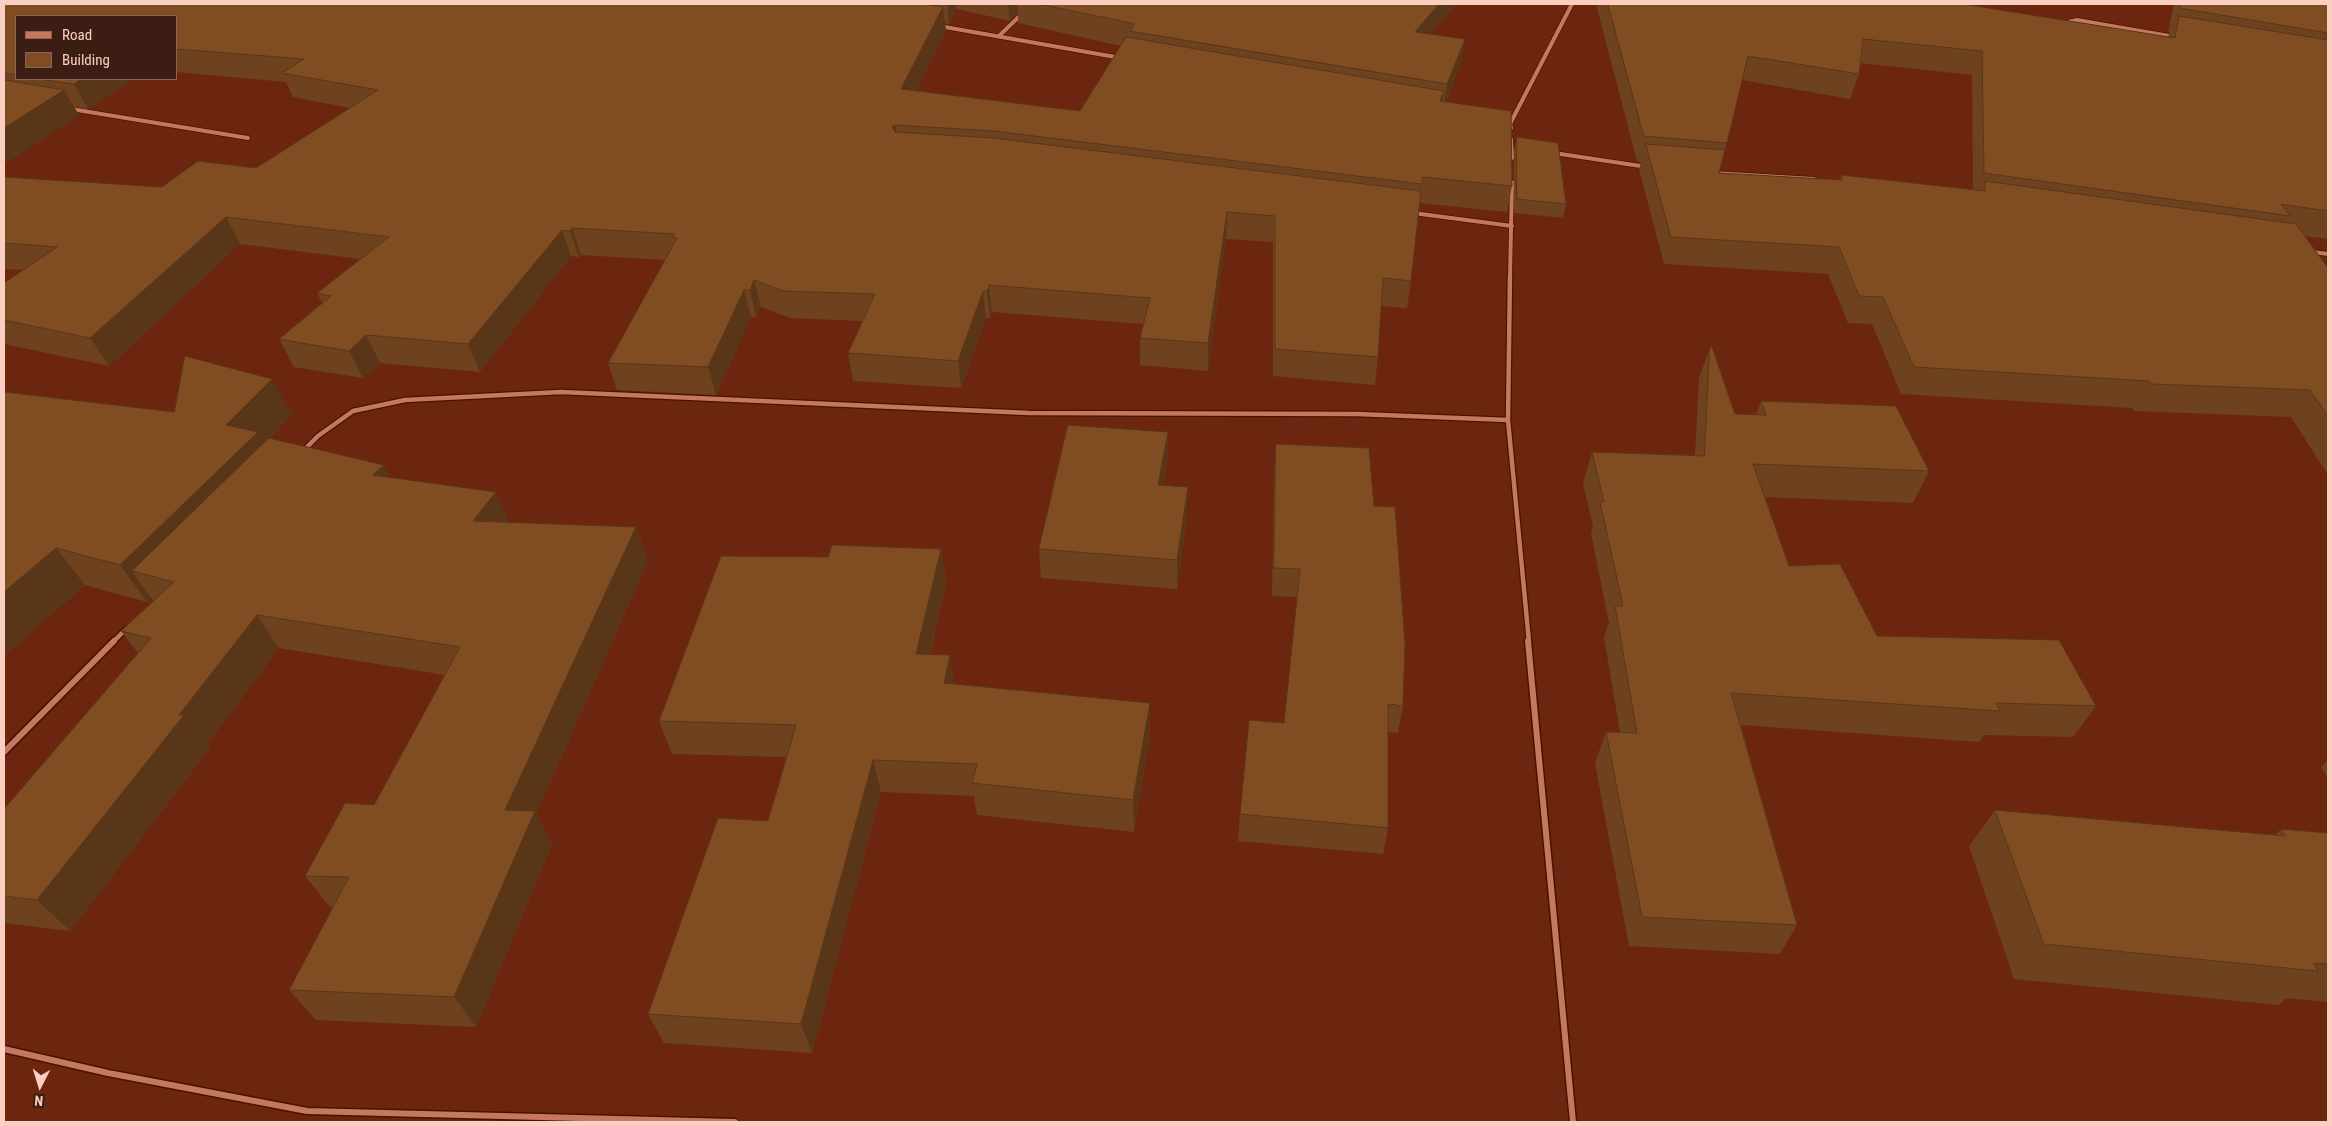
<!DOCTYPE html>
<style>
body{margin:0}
#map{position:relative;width:2332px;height:1126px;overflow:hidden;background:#6c2610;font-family:"Roboto Condensed",sans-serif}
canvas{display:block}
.frame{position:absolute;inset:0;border:5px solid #facec1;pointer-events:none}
.legend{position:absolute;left:15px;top:15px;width:162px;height:65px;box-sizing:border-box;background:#3c1d13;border:1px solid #886459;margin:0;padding:6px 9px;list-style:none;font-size:15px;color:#facec1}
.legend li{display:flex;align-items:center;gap:10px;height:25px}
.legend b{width:25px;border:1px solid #886459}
.north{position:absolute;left:15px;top:1061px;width:50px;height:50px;-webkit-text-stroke:4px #3c1d13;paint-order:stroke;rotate:185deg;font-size:14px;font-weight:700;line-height:20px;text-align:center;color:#facec1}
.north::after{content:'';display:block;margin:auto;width:18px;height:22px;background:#facec1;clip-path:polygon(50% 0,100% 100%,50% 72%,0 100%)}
</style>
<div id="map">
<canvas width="2332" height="1126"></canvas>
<div class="frame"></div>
<ul class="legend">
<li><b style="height:6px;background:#c5775f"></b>Road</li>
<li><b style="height:14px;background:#804d23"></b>Building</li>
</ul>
<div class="north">N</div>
</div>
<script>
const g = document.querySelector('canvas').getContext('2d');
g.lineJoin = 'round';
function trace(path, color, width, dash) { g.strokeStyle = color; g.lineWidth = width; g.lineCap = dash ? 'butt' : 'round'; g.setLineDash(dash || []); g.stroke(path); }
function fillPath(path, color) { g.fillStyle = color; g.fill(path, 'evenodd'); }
const streetFar2 = new Path2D(`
 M2068 22 2077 20 2175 37
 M939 26 1121 58
 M999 36 1032 4
 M71 109 248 138
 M1511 128 1510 124 1572 4
 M1511 139 1512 158
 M1554 153 1647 167
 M1713 173 1814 179
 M1413 213 1512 226
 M2312 252 2328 254
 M1510 276 1512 182`);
const streetFar1 = new Path2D(`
 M1510 275 1508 420 1529 642
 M303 451 318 436 353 411 405 400 561 392 1029 413 1357 414 1508 420
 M113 642 126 629`);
const street = new Path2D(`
 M1528 641 1573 1122
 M4 752 114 641
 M4 1049 108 1073 307 1111 735 1122`);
const wall = new Path2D(`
 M4 4H1456L1431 34 1461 63 1446 102 1512 186 1507 212 1420 203 1411 281 1407 308 1381 306 1378 357 1375 385 1273 376V242L1226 239 1208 371 1140 365V338L1143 324 992 312 990 318H986L961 388 853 381 848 353 862 321 790 318 761 307 756 317H751L716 395 617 390 608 363 665 260 581 255 579 257 571 256 480 372 380 363 363 378 294 367 279 339 322 303 317 293 361 259 240 244 109 366 4 344V283L23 270 4 269V177L162 187 256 168 350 108 293 97 286 82 176 72V16H16V79H133L88 109 74 107 79 115 4 164ZM957 9 1010 21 1018 13V23L1121 46 1080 111 916 91 946 31 945 23 949 24Z
 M1596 4H1963L2168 37 2170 32H2168L2174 4H2328V239L2304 236 2328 268V475L2291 417 2134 411 2132 408 1901 394 1872 324 1848 323 1828 274 1664 264 1639 169 1641 162 1637 161ZM1860 63 1972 75 1973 190 1841 175 1840 180 1719 173 1742 80 1850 99 1859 74Z
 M1517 137 1566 204 1563 218 1514 213V151Z
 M1710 347 1735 414 1756 415 1761 401 1929 471 1913 503 1765 497 1789 566 1877 636 2096 706 2073 737 1984 735 1979 742 1741 725 1797 925 1780 954 1629 946 1595 763 1606 732H1620L1604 637 1609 623 1591 533 1593 526 1583 483 1592 452 1695 455 1699 378Z
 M4 392 174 412 292 415 270 438 390 477 510 523 636 527 648 561 536 814 552 844 476 1027 316 1020 289 990 333 907H330L305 876 374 805 445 675 279 648 207 744 210 748 70 931 4 923V809L138 653 121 631 154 601 151 598 147 602 85 585 4 656Z
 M1168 432V460L1163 485 1187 516 1177 589 1041 578 1039 549Z
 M1276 444 1374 506 1403 706 1398 733 1388 732V828L1383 854 1238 841 1240 814 1284 723 1297 597 1272 596 1274 471Z
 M941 549 946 582 930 655H950L954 684 1150 735 1134 832 977 815 974 796 881 792 812 1053 664 1043 648 1014 768 821 786 757 672 754 659 721 828 557Z
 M2328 759V779L2321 767Z
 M1995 810 2275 835 2281 829 2328 833V1002L2286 998 2279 1005 2014 979 1969 846Z`);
const shadedWall = new Path2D(`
 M947 4H956L957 9 949 24Z
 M1008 4H1017L1018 13 1010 21Z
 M1439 4H1456L1412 56 1415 32Z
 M943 7 946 31 904 114 901 89Z
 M1465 39 1461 63 1443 109 1447 84Z
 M81 79H133L88 109 74 84Z
 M64 90 79 115 4 164V128Z
 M1444 91 1440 116V101Z
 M895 125 899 150 892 127Z
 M1227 212 1226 239 1208 371V343Z
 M226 217 240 244 109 366 90 338Z
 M572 228 581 255 579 257 570 231Z
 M562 230 571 256 480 372 468 344Z
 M754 280 761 307 756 317 750 290Z
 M989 285 992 312 990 318 987 291Z
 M744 290 751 317 716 395 708 367Z
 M983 291 986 318 961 388 958 361Z
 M366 335 380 363 363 378 349 351Z
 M272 379 292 415 265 444 132 571 151 598 147 602 120 565 226 425Z
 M1168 432V460L1158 513V485Z
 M384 465 401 498 373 475Z
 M1188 487 1187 516 1177 589V560Z
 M496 492 511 526 473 521Z
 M636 527 648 561 536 814 552 844 476 1027 454 997 505 810Z
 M56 548 85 585 4 656V592Z
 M941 549 946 582 922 687 916 654Z
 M257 615 279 648 207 744 210 748 70 931 37 900 179 715Z
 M950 655 955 688 944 683Z
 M1150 703V735L1134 832 1133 800Z
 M873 760 881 792 812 1053 801 1024Z`);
const building = new Path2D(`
 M5 4H924L943 7 901 89 1080 111 1126 37 1444 91 1440 101 1511 111 1512 186 1423 177 1422 184 994 131 895 125 892 127 895 132 993 138 1421 191 1411 281 1383 278 1378 357 1275 349V216L1227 212 1208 343 1140 338 1150 298 989 285 987 291H983L958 361 848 353 875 294 783 291 754 280 750 290H744L708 367 608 363 677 238 673 237 675 234 572 228 570 231 562 230 468 344 366 335 349 351 279 339 331 296 317 293 389 237 226 217 90 338 4 320V283L57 247 4 243V177L162 187 198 161 256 168 378 90 282 73 304 59 176 49V16H16V75L4 73V8Z
 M1039 4H1439L1415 32 1465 39 1447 84 1130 31 1134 24Z
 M1608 4H1963L2175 38 2179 16 2328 40V211L2281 204 2290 216 1984 173 1982 51 1863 39 1859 74 1748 56 1727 143 1644 136Z
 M2181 4H2328V33L2180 8Z
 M41 79H81L74 84Z
 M4 80 64 90 4 128Z
 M1517 137 1558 143 1566 204 1517 199Z
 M1646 144 1725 150 1719 173 1842 180 1841 175 1985 191V181L2296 224 2328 268V416L2310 390 2151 384 2149 381 1914 367 1883 297 1859 296 1839 247 1671 237Z
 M1710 347H1712L1735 414 1766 415 1761 401 1896 406 1929 471 1753 464 1789 566 1840 564 1877 636 2059 640 2096 706 1996 703 2000 711 1731 693 1797 925 1642 917 1606 732 1637 733 1615 606H1623L1600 502H1604L1592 452 1704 456Z
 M185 356 272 379 226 425 258 432 120 565 56 548 4 592V392L174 412Z
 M1068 425 1168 432 1158 485 1188 487 1177 560 1039 549Z
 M269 438 384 465 373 475 496 492 473 521 636 527 505 810 535 811 454 997 289 990 349 877 305 876 345 803 374 805 460 647 257 615 179 715H184L37 900 4 896V809L151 638 121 631 174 582 132 571Z
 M1276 444 1369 448 1374 506 1395 507 1405 644 1403 706 1388 704V828L1240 814 1249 720 1284 723 1300 569 1274 568Z
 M832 545 941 549 916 654 950 655 944 683 1150 703 1133 800 972 783 977 764 873 760 801 1024 648 1014 718 818 768 821 796 725 659 721 721 556 828 557Z
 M1995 810 2285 836 2281 829 2328 833V964L2314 963 2318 971 2044 944Z`);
trace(streetFar2, '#471303', 5.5);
trace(streetFar1, '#471303', 7);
trace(street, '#471303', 9);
trace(streetFar2, '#c5775f', 4);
trace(streetFar1, '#c5775f', 4.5);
trace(street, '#c5775f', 6);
fillPath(wall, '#6e421e');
fillPath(shadedWall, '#5a3618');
fillPath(building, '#804d23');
trace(building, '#5a3618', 1);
</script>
